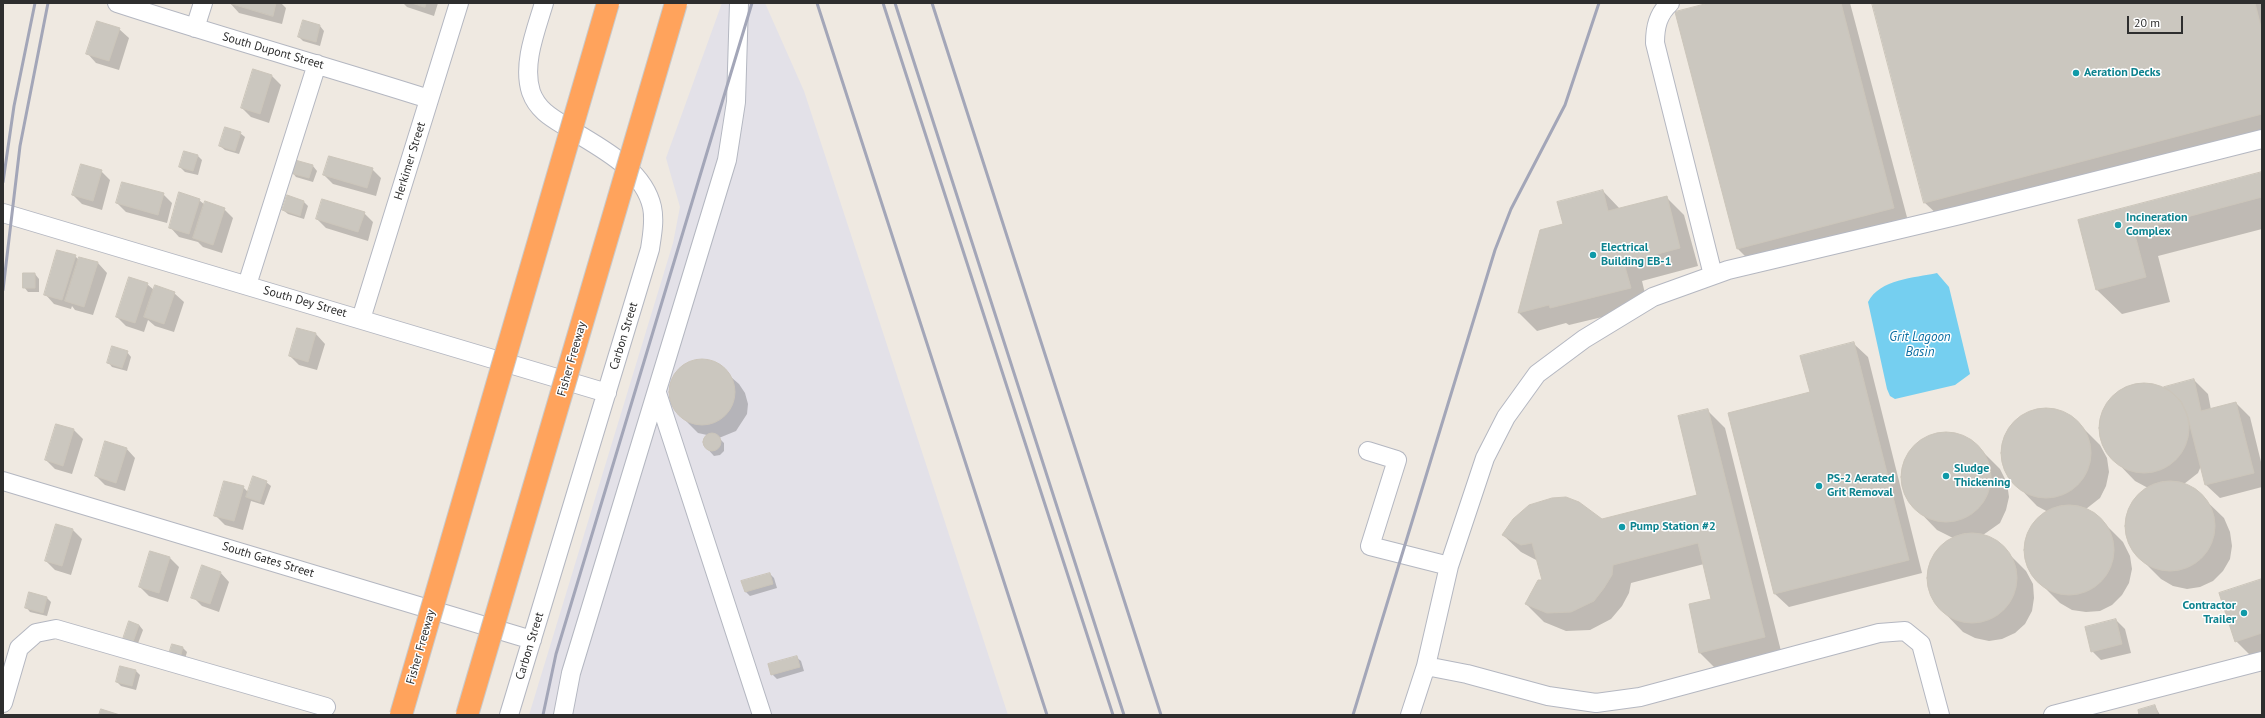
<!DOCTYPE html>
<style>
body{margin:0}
#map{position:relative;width:2265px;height:718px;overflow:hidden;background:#efe9e1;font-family:"PT Sans",sans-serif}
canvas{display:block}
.frame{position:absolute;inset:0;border:4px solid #2e2e2e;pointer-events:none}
.scale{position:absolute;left:2127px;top:16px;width:56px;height:18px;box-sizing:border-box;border:2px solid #2e2e2e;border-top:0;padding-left:5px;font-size:12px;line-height:14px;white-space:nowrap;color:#2e2e2e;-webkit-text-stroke:3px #fff;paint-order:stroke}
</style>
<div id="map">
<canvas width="2265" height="718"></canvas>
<div class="frame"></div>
<div class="scale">20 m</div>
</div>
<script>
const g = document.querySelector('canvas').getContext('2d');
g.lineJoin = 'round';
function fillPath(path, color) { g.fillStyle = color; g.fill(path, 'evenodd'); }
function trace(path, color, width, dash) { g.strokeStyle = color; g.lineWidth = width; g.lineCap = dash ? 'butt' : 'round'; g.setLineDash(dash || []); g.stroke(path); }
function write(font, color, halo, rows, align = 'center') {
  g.font = font + ' "PT Sans",sans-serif'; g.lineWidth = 3; g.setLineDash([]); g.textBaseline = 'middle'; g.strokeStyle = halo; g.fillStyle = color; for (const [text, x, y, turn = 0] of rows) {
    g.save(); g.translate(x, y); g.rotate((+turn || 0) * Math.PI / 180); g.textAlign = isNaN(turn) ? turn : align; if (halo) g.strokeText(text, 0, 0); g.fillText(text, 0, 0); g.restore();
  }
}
const industrial = new Path2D(`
 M722 3H765L804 91 1008 715H529L673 243 680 207 666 158Z`);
const water = new Path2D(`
 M1937 273 1949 287 1970 374 1955 385 1895 399 1890 396 1887 389 1868 302C1880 279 1914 278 1937 273Z`);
const shadow = new Path2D(`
 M230 3H281L286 8 282 24 239 13Z
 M403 3H438L434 16 407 7Z
 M1713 3H1850L1908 221 1752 263 1738 249 1676 13Z
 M1873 3H2262V131L1939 216 1925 203Z
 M303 21 320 26 324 31 320 46 303 41 299 37Z
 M119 29 129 38 119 70 96 63 87 53Z
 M272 76 281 85 269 123 251 117 242 108Z
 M240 133 245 137 239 154 225 150 220 146Z
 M185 152 198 156 202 160 198 175 185 172 180 167Z
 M295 161 313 166 317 171 313 182 296 177 292 172Z
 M372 169 381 178 376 196 333 184 324 175Z
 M101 171 110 180 102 210 82 204 73 195Z
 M2262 173V229L2158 256 2170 302 2122 314 2097 290 2079 220Z
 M1603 191 1620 209 1666 197 1684 215 1698 266 1642 281 1648 306 1569 325 1566 323 1537 331 1519 313 1541 231 1564 224Z
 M163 194 172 203 167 223 126 212 117 203Z
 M287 196 304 202 308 206 304 219 288 214 283 210Z
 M199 200 205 205 224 209 233 218 222 253 203 247 198 242 179 237 170 227Z
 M364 213 373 222 368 241 326 228 317 219Z
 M75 256 79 260 98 263 107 273 93 315 75 310 72 306 71 309 54 304 45 294Z
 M35 274 39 279V292H28L24 287Z
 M147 284 154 290 174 293 184 302 174 332 155 326 148 320 144 332 126 326 117 317Z
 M298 329 316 334 325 344 317 370 299 365 290 356Z
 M1854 344 1868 357 1922 573 1789 607 1775 594 1811 393Z
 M127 352 131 357 127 371 112 367 108 362Z
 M706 360 716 364 739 384 745 393 748 404 747 414 736 431 719 438 724 443V451L720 455 714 456 704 445V439L707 435 698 433 677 412 671 403 670 393 671 382 676 373 684 365 694 361Z
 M2194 380 2208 394 2211 410 2236 403 2250 417 2262 466V487L2220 498 2206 485 2201 466 2198 473 2184 484 2194 489 2224 518 2230 532 2232 546 2230 559 2223 571 2213 581 2200 587 2187 589 2173 586 2161 579 2133 551 2127 537 2126 522 2130 507 2138 495 2148 488 2135 481 2107 452 2101 438 2100 423 2104 408 2113 396 2125 387 2140 383 2155 385 2164 388Z
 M2042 409 2057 410 2071 416 2100 445 2107 458 2109 472 2106 486 2100 498 2086 509 2094 513 2123 542 2130 556 2132 569 2129 583 2122 595 2112 605 2100 611 2086 612 2072 610 2060 603 2032 575 2026 561 2025 546 2029 531 2038 519 2048 512 2037 506 2009 477 2003 463 2002 448 2006 434 2015 421 2027 413Z
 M1707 410 1725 428 1782 655 1718 671 1700 653 1690 605 1712 600 1704 564 1631 583 1629 593 1622 606 1611 619 1590 630 1566 631 1544 622 1526 604 1543 580 1538 561 1521 552 1503 535 1602 520 1698 495Z
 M57 425 74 430 83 439 72 474 55 469 46 460Z
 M1942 433 1957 434 1971 440 2000 469 2007 483 2009 497 2006 510 2000 523 1983 535 1996 541 2026 571 2033 584 2034 598 2032 611 2025 624 2015 633 2002 639 1989 641 1975 638 1963 632 1935 603 1929 589 1928 574 1932 559 1941 547 1953 538 1937 530 1910 502 1903 488 1902 473 1906 458 1915 446 1928 437Z
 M126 448 135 458 125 491 105 485 96 476Z
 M266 482 271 486 264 505 251 501 243 530 225 525 216 516 243 487 248 492Z
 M73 530 82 539 71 575 55 570 46 561Z
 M170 558 179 567 168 602 149 596 140 587Z
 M220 572 229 582 219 612 202 606 193 597Z
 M770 574 774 578 777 588 750 596 745 591Z
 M2262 580V651L2250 655 2236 641Z
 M47 598 51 602 47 616 30 612 26 607Z
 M2116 620 2125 629 2131 653 2101 660 2092 651Z
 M139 625 143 630 137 646 128 643Z
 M173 645 183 648 187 652 184 662Z
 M796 657 801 661 804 671 777 679 772 674Z
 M121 667 136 671 140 675 136 690 121 686 117 682Z
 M2155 706 2160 715H2141Z`);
const building = new Path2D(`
 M229 3H276L273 16Z
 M412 3H426L425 7Z
 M1709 3H1841L1894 208 1737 249 1675 12Z
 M1872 3H2255L2262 31V114L1924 203Z
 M303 20 320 25 316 42 298 37Z
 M97 21 120 28 109 61 86 54Z
 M253 69 272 75 260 114 241 108Z
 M225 127 241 132 235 151 219 146Z
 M184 151 198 155 193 171 179 167Z
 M329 156 373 168 367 188 323 175Z
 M295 160 313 165 309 178 290 173Z
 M81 164 102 170 93 201 72 195Z
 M2262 172V197L2134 231 2146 277 2096 290 2078 220Z
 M122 182 164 193 158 215 116 203Z
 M1603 190 1608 211 1667 196 1680 248 1624 263 1631 288 1550 308 1549 305 1518 313 1540 230 1563 224 1557 202Z
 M179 192 200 199 189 234 169 228Z
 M287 195 304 201 300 216 282 210Z
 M322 199 365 212 358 232 316 219Z
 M205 201 225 208 213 245 193 238Z
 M57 250 76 255 62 300 44 295Z
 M79 257 98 262 84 307 65 301Z
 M23 273H35V288H23Z
 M129 277 148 283 135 323 116 317Z
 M155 285 175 292 164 324 144 317Z
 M297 328 316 333 308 362 289 356Z
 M1854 342 1909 560 1774 594 1728 413 1810 392 1800 356Z
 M112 346 128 351 122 368 107 363Z
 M669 392a33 33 0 1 1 66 0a33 33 0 1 1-66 0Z
 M2194 379 2201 411 2236 402 2254 473 2205 485 2187 414 2181 401 2169 390 2164 387Z
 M2099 428a45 45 0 1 1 90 0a45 45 0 1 1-90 0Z
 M2001 453a45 45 0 1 1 90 0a45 45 0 1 1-90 0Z
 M1708 409 1765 637 1699 653 1689 604 1711 599 1698 543 1613 565 1612 575 1604 588 1594 601 1571 612 1547 613 1525 604 1538 580H1542L1532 543 1521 545 1502 535 1513 519 1529 505 1552 498 1566 497 1579 502 1602 519 1697 495 1678 416Z
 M56 424 74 429 63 466 45 460Z
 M1901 477a45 45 0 1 1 90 0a45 45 0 1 1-90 0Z
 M703 442a9 9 0 1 1 18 0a9 9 0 1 1-18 0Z
 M105 441 127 448 116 483 95 476Z
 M253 476 267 481 260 502 246 497Z
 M224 481 244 486 234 521 214 516Z
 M2125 526a45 45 0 1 1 90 0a45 45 0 1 1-90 0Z
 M2024 550a45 45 0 1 1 90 0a45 45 0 1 1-90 0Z
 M56 524 73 529 62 566 45 561Z
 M1927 578a45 45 0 1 1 90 0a45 45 0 1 1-90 0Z
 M150 551 170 557 159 593 139 587Z
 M202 565 221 572 210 604 191 598Z
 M770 573 773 584 745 592 741 581Z
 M2262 579V633L2235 642 2219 593Z
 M29 592 47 597 43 613 25 608Z
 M2116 619 2122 644 2091 652 2085 627Z
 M129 621 139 625 133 642 123 639Z
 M172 644 183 647 180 658 169 654Z
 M797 656 800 667 771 675 768 664Z
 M120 666 136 670 132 686 116 682Z
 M2155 705 2158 715H2139L2138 710Z
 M101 709 120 715H99Z`);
const minor = new Path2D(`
 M117 3C221 37 325 66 429 99
 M1670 3C1658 14 1655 27 1655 43L1713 275
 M195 28 203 3
 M3 213 607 393
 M247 285 317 64
 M361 319 459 3
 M657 393 762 715
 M1368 451 1397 460 1370 546 1449 566
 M3 481 532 640
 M1426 666 1449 566 1485 458 1506 417 1537 374 1584 339 1653 297 1728 270 1960 215 2262 139
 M3 703 19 648 36 633 56 629 326 707
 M509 715 650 249C652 235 655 221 652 207 643 167 596 146 565 126 550 117 537 109 531 92 522 64 536 30 544 3
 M563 715 571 673 727 160 736 102 739 3
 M1410 715 1426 666 1467 674 1548 696 1596 703 1640 697 1879 633 1905 631 1921 644 1940 715
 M2053 715 2262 661`);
const rail = new Path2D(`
 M817 3 1047 715
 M883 3 1113 715
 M895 3 1124 715
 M932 3 1161 715
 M3 182 14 106 35 3
 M3 290 20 146 48 3
 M543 715 556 654 752 3
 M1353 715 1495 250 1511 209 1565 105 1599 3`);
const highwayBridge = new Path2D(`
 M401 715 608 3
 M467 715 676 3`);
const markers = [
 [2076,73,4,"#0f9aa8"],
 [2118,225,4,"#0f9aa8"],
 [1593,255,4,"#0f9aa8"],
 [1946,476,4,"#0f9aa8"],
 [1819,486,4,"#0f9aa8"],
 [1622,527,4,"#0f9aa8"],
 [2244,613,4,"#0f9aa8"]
];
const streetNames = [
 ["South Dupont Street",273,51,16],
 ["Herkimer Street",410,161,-73],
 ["South Dey Street",305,302,16],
 ["Carbon Street",624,336,-73],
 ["Fisher Freeway",572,359,-74],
 ["South Gates Street",268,560,17],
 ["Carbon Street",530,646,-73],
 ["Fisher Freeway",421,647,-74]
];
const cultureNames = [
 ["Aeration Decks",2084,73],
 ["Incineration",2126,218],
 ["Complex",2126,232],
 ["Electrical",1601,248],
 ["Building EB-1",1601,262],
 ["Sludge",1954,469],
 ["Thickening",1954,483],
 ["PS-2 Aerated",1827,479],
 ["Grit Removal",1827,493],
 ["Pump Station #2",1630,527],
 ["Contractor",2236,606,"right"],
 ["Trailer",2236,620,"right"]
];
const waterNames = [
 ["Grit Lagoon",1920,337],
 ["Basin",1920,352]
];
fillPath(industrial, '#e3e1e8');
fillPath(water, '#75cff0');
fillPath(shadow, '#0003');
fillPath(building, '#cbc7bf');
trace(building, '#cbc5ba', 1);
trace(minor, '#b4b7c1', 20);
trace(minor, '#fff', 18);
trace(rail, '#a3a6b8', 3);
trace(highwayBridge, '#c9c9c9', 24, []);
trace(highwayBridge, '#ffa35c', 22);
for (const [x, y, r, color] of markers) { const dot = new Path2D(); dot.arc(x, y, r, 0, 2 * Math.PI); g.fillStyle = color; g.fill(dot); trace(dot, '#fff', 1.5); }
write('12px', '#2e2e2e', '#fff', streetNames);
write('bold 12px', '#0d838f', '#fff', cultureNames, 'left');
write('italic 13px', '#0d6fa3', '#fff', waterNames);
</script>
